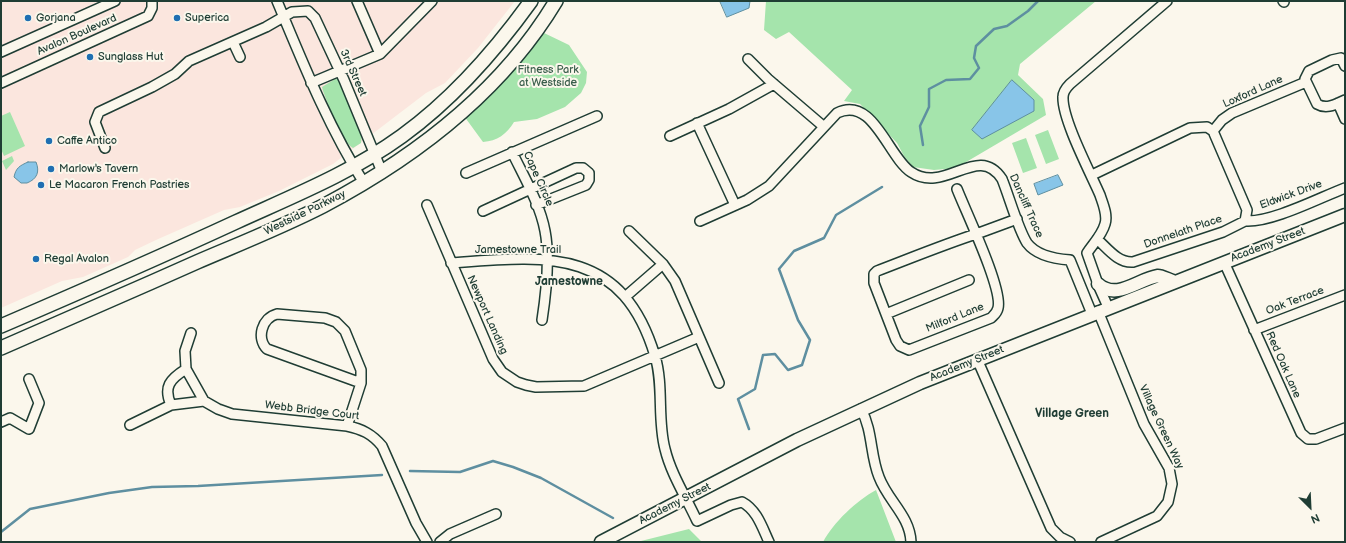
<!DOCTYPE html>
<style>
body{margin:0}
#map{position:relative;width:1346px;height:543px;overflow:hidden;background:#fbf7ec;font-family:"Balsamiq Sans",sans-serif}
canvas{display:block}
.frame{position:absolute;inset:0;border:2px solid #1f3d34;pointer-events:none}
.north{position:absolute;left:1290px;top:487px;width:40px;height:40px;-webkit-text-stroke:3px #fbf7ec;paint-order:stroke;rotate:156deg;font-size:11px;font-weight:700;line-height:16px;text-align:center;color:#1f3d34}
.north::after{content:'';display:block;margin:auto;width:14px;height:18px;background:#1f3d34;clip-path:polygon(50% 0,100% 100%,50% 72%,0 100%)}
</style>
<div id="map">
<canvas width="1346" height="543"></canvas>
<div class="frame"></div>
<div class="north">N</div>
</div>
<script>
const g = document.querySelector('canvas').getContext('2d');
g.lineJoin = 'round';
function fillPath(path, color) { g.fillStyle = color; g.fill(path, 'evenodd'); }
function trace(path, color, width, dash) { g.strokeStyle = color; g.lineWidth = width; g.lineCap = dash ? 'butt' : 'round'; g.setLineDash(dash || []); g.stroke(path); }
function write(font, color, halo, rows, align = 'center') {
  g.font = font + ' "Balsamiq Sans",sans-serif'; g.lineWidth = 4; g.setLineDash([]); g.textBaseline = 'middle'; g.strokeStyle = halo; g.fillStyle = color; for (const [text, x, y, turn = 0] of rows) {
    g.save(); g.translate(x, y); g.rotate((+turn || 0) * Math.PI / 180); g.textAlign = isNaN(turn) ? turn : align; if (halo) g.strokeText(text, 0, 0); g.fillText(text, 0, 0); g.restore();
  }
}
const built = new Path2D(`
 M1 1H515L478 48 445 83 426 93 333 164 279 191 240 207 224 210 156 240 135 250 128 257 83 277 62 281 1 308Z`);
const green = new Path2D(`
 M766 1H1096L1020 64 1018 75 1043 99 1046 115 956 168 934 170 913 167 904 156 897 143 860 104 844 101 852 90 789 32 776 39 764 30Z
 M542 32 569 45 587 72 586 83 581 93 565 107 537 119 514 122C507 134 497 141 483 142L464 116Z
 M335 79H339L341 84C348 99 365 128 361 143L353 148C340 140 329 106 323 91L322 87Z
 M10 112 25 146 4 156 1 149V116Z
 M1048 130 1059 159 1046 164 1035 135Z
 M1026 138 1037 168 1023 173 1012 143Z
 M12 156 14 161 6 170 2 161Z
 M876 490 896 542H823C834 522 856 501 876 490Z
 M689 529 702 542H637Z`);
const water = new Path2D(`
 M720 1H750L749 8 727 17Z
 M1012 80 1034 100V111L982 139 972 130Z
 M28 162H36C40 172 37 179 27 183H21L14 177C16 168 19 166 28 162Z
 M1058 175 1063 185 1038 195 1034 184Z`);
const stream = new Path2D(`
 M923 145 920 126 929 107V89L946 80 970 79 979 68 974 58 976 46 994 29 1007 26 1028 11 1038 1
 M749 429 738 399 755 389 763 355 775 354 788 370 802 365 810 340 798 320 779 269 794 251 824 238 836 215 882 187
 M410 471 460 472 493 461 513 467 541 478 613 518
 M1 532 30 509 109 493 152 487 198 486 382 475`);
const minor = new Path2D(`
 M277 1C303 63 328 126 364 183
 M357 1 380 54
 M1283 1 1284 2
 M233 42 240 57
 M1 52 115 1
 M748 59 768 79 823 126
 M1345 66 1341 58 1332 60 1309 71 1305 79 1317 104C1327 110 1336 104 1345 100
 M1 83 148 16 152 8V1
 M311 83 380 54 432 1
 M1338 103 1345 119
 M697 123 735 205
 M1213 131 1222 120 1232 113 1306 82
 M670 136 729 109 774 84
 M105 148 95 122 99 112 152 87 175 74 189 61 266 27 292 12 308 11 315 18 344 80 382 172
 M512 152C524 177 540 204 545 231 550 257 546 294 542 320
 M466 173 597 116
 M1092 175 1190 128 1207 127 1213 131 1247 210 1245 221 1223 232 1133 262C1118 263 1108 249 1097 239
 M957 189C966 212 1003 289 998 308 997 313 994 315 991 318L909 350 900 346 896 340 874 283V274L877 271C911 258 945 244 979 233L1017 219
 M427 205 493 359 502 372 517 382 526 385 536 387 584 386 699 337
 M483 211 576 168H583L589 173V180L586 185 536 205
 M700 221 747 200 769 186 837 113C873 95 888 157 911 172 945 195 978 142 1002 179 1009 196 1018 229 1027 243 1036 255 1056 259 1070 260L1092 314
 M1245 221C1271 223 1319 198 1345 188
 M629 231 663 264 675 281 719 383
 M1224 262 1301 433 1308 439H1316L1345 428
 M451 263C545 256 622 246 655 356 664 386 657 419 665 449 671 474 686 497 697 521L731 505 742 502C757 510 762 527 769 542
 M625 297 663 264
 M1108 307 1099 287 1087 253C1093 244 1102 235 1105 224 1108 215 1103 204 1100 195 1090 172 1062 119 1063 97 1063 92 1066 88 1070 84L1167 1
 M1098 311 1144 424 1169 468 1172 484 1168 502 1157 516 1101 542
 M277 314 325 318 336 322 345 331 361 370V383L267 349C256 338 262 318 277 314Z
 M886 314 969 280
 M1254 330 1345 295
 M191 333 185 351 186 369 204 401 218 409 232 414 347 426C362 429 372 434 382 446L416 523 427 542
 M977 359 1051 528 1060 537 1070 542
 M171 405C163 387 170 379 186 369
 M861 409C873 431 870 455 879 477 888 501 910 516 911 542
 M1 422 10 418 29 429 39 403 29 379
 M130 425 171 405 204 401
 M347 426 361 383
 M440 542 450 534 496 514`);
const tertiary = new Path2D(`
 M1098 284C1117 301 1138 279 1158 276 1162 276 1169 280 1173 281
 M601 542 797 440 920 383 1345 215`);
const secondary = new Path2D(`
 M1 326C80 292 158 258 236 222 293 196 351 173 402 136 453 99 495 51 531 1
 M1 348C67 319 132 291 197 262 239 244 282 227 323 206 414 158 502 91 556 1`);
const markers = [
 [28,18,4,"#1f6fb2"],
 [177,18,4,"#1f6fb2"],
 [90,57,4,"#1f6fb2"],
 [49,141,4,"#1f6fb2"],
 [51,169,4,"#1f6fb2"],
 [41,185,4,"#1f6fb2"],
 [36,259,4,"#1f6fb2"]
];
const poiNames = [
 ["Gorjana",36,18],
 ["Superica",185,18],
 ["Sunglass Hut",98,57],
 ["Caffe Antico",57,141],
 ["Marlow's Tavern",59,169],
 ["Le Macaron French Pastries",49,185],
 ["Regal Avalon",44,259]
];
const streetNames = [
 ["Avalon Boulevard",77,35,-24],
 ["3rd Street",353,73,66],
 ["Loxford Lane",1253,92,-24],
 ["Cape Circle",538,179,66],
 ["Eldwick Drive",1291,195,-20],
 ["Dancliff Trace",1026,206,66],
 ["Westside Parkway",305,213,-26],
 ["Donnelath Place",1183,232,-19],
 ["Academy Street",1268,245,-21],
 ["Jamestowne Trail",518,250],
 ["Oak Terrace",1295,301,-21],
 ["Newport Landing",487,315,66],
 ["Milford Lane",955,318,-22],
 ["Academy Street",967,364,-22],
 ["Red Oak Lane",1283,365,66],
 ["Webb Bridge Court",312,411,7],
 ["Village Green Way",1161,427,65],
 ["Academy Street",675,504,-27]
];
const parkNames = [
 ["Fitness Park",548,70],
 ["at Westside",548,83]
];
const neighbourhoodNames = [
 ["Jamestowne",569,282],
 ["Village Green",1072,414]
];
fillPath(built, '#fbe6de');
fillPath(green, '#a5e4ac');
fillPath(water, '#88c5e8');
trace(water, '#5e8fa0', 1);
trace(stream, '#5e8fa0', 2.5);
trace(minor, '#1f3d34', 12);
trace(tertiary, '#1f3d34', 15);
trace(secondary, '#1f3d34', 16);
trace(minor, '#fbf7ec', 9);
trace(tertiary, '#fbf7ec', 12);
trace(secondary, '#fbf7ec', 13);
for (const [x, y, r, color] of markers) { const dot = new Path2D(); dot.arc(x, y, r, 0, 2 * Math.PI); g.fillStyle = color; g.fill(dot); trace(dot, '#fbf7ec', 1.5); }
write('11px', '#1f3d34', '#fbf7ec', poiNames, 'left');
write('11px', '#1f3d34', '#fbf7ec', streetNames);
write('11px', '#3a5e4c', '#fbf7ec', parkNames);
write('bold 12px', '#1f3d34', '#fbf7ec', neighbourhoodNames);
</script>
